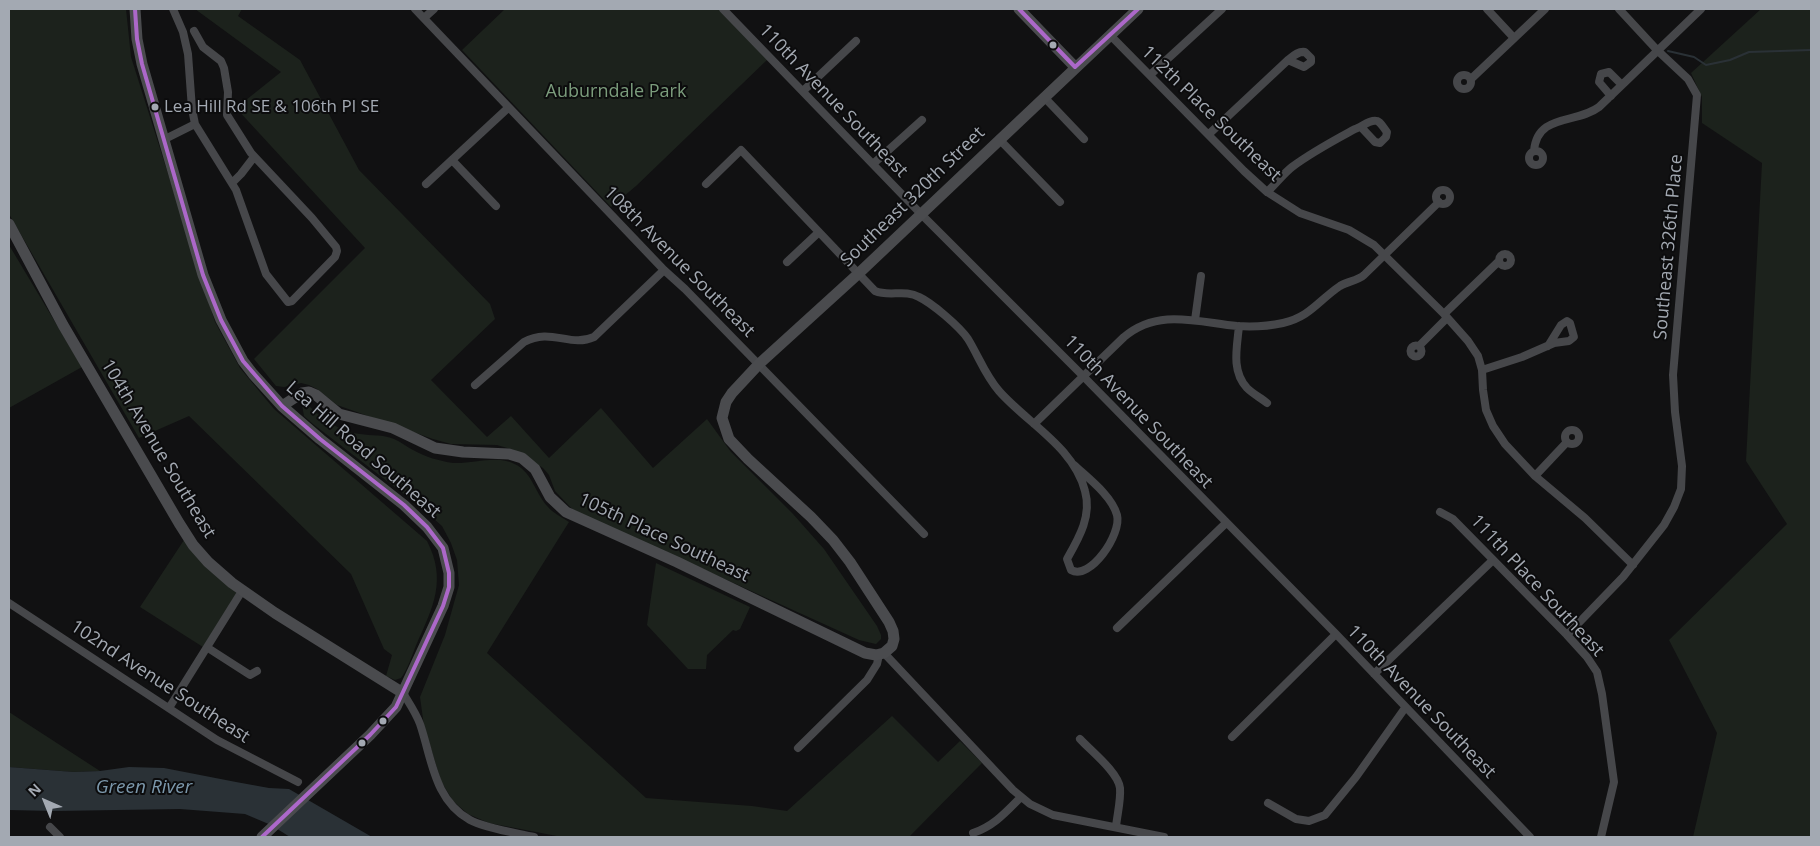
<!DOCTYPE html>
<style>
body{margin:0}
#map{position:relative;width:1820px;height:846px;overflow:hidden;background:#111112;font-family:"Open Sans",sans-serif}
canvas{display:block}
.frame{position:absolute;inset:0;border:10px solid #a3a9b2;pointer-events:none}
.north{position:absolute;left:20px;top:776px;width:50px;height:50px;-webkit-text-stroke:4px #0c0c0d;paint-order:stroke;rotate:316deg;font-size:14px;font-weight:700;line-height:20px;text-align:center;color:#a3a9b2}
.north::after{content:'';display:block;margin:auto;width:18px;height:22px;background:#a3a9b2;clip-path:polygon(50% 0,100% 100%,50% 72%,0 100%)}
</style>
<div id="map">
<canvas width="1820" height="846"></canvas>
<div class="frame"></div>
<div class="north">N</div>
</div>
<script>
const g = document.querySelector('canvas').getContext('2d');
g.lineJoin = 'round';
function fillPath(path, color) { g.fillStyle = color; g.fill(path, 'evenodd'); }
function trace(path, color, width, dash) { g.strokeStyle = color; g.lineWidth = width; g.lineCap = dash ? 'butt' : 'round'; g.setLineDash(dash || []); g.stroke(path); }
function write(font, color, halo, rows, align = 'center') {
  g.font = font + ' "Open Sans",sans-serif'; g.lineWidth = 4; g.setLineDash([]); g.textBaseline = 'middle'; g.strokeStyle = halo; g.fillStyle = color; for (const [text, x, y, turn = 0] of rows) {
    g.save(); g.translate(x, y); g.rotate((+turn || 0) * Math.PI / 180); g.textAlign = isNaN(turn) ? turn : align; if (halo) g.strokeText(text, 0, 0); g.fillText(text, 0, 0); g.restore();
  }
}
const green = new Path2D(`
 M9 9H126L131 57 215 322 240 368 274 409 427 541C447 580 433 607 417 643 412 655 408 669 401 678L395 680 386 676 392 655 384 649 351 574 189 416 139 438 9 214Z
 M195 9H242L238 16 300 60 359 170 490 304 495 319 431 380 487 437 511 416 549 458 601 408 653 468 707 419 731 452 793 514 824 549 877 626 881 635V639L876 644 859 640 573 510 555 491 549 475 543 468 514 450 497 445 451 444 433 439 337 405 317 389 309 385 301 383 284 387 276 386 254 359 365 248 236 108 281 72Z
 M505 9H719L768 59 636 186 611 207 462 50Z
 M1761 9H1811V837H1693L1717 733 1669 640 1787 524 1746 461 1762 163 1702 123V97L1691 73Z
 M9 245 82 367 9 408Z
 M305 402C319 417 340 432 360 434 372 436 382 434 394 439 401 442 407 447 413 450 426 457 439 461 453 463 472 464 492 456 510 462 533 470 533 491 548 507 553 513 562 517 569 522L487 653 646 798 752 806 787 811 892 716 938 762 960 741 982 763 909 837H562L489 823 468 814 453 801 441 781 424 726 420 697 445 635 459 585 457 560 451 543 442 526 418 505 313 424 304 416 302 405Z
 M184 540 207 567 237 593 203 647 140 607Z
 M656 563 750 607 740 629 736 631 733 630 707 655 706 669H688L647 625Z
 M9 712 100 771 74 772 9 767Z`);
const water = new Path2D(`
 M9 767 74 772 100 771 129 767 164 768 236 782 269 788 289 789 372 837H290L271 825 245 814 180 809 54 811 9 810Z`);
const stream = new Path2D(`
 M1668 51 1694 57 1706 65 1730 60 1749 52 1811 50`);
const street = new Path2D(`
 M173 9 183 32 188 54 192 109 195 124 236 190 266 274 288 302 292 301 335 257 337 251 336 247 312 218 251 153 227 115 228 92 224 68 221 61 203 47 194 31
 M415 9 664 270 685 289 924 534
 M723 9 921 214 1083 376 1336 634 1530 837
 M1487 9 1514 38
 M424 18 434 9
 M1110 35 1244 171 1267 192 1300 213 1349 230 1374 245 1444 314 1468 341 1478 356 1482 370 1483 390 1486 410 1493 426 1505 444 1535 476 1585 518 1633 565
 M1457 82a7 7 0 1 1 14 0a7 7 0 1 1-14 0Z
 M1150 75 1222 9
 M1471 79 1545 9
 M803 91 856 41
 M1611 96 1599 82 1601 74 1609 72 1622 85
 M1044 97 1084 139
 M1209 134 1288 60C1293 56 1298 51 1305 52L1311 58V62L1304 67 1288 60
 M165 139 195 124
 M999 139 1060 202
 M1529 158a7 7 0 1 1 14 0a7 7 0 1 1-14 0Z
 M1534 151C1537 113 1577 124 1599 107L1701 9
 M452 160 496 206
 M873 164 922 120
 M232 183 241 174 254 157
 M426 184 508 108
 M706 184 741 150 875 291C889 297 905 289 919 297 932 303 960 327 968 339 979 357 985 375 999 391 1027 423 1074 447 1085 491 1092 516 1079 538 1067 559L1071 570C1090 581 1122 534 1117 515 1112 496 1088 478 1074 465
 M1436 197a7 7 0 1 1 14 0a7 7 0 1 1-14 0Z
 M1267 192C1276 184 1283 174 1292 167 1312 152 1333 141 1355 129 1361 127 1371 119 1377 121 1381 122 1384 129 1387 132L1386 137 1380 143 1375 142 1361 127
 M1499 260a6 6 0 1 1 12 0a6 6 0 1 1-12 0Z
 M787 262 819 232
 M1444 314 1498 262
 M1195 320 1201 276
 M1239 326C1237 347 1231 371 1247 388 1253 394 1261 398 1267 403
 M1410.5 351a5.5 5.5 0 1 1 11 0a5.5 5.5 0 1 1-11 0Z
 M1419 346 1447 318
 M1482 370 1522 357 1554 343 1569 341 1574 337 1570 323 1567 321 1561 325 1548 346
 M475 385 524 342C551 327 570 348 594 337L664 270
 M1034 424 1124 337C1158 308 1197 322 1237 326 1252 327 1269 326 1283 323 1310 317 1319 300 1340 286 1348 281 1357 281 1364 275L1439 202
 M1565 437a7 7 0 1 1 14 0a7 7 0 1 1-14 0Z
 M1535 476 1567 442
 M1440 512 1453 519 1567 635 1587 657 1597 672 1602 694 1614 782 1601 837
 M9 603 217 740 298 782
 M1117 628 1226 523
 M1567 635 1623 577 1664 525 1674 507 1681 489 1682 466 1675 412 1673 375 1697 95 1688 79 1657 50 1619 9
 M208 648 250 675 257 671
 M884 653 1013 790 1030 804 1053 815 1164 837
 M1374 674 1493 560
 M403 693C409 703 416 713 420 724 432 759 434 800 470 820 484 828 517 833 534 837
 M169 708 242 591
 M1232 737 1336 634
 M1080 739C1091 751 1118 772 1120 788 1121 801 1117 815 1116 827
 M798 748 867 680 877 664 879 655
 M1268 803 1296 819 1309 821 1325 815 1356 777 1405 708
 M50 827 60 837
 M973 833C994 826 1006 812 1021 797`);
const secondary = new Path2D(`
 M135 9 137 39 142 64 203 275 221 320 243 361 253 374 282 406 320 439 404 505 427 527 443 548 449 573V587L443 606 396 707 370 735 262 837
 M1019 9 1075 67
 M9 224 63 325 179 523 193 545 208 562 232 583 275 613 403 693
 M282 406 302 393 309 392 316 395 339 414 393 428 435 448 463 452 509 454 522 458 535 469 550 497 566 512 677 562 865 653 876 655 884 653 892 646 894 639 893 631 889 622 850 562 833 540 811 517 748 459 729 439 722 418 726 402 732 393 759 364 858 274 1138 9`);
const bus1 = new Path2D(`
 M135 9 137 39 142 64 203 275 221 320 243 361 282 406 320 439 404 505 427 527 443 548 449 573V587L443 606 396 707 370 735 262 837
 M1019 9 1075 67
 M1075 67 1138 9`);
const markers = [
 [1053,45,4.5,"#a3a9b2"],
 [155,107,4.5,"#a3a9b2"],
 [383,721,4.5,"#a3a9b2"],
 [362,743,4.5,"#a3a9b2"]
];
const busNames = [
 ["Lea Hill Rd SE & 106th Pl SE",164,107]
];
const parkNames = [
 ["Auburndale Park",616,92]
];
const streetNames = [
 ["110th Avenue Southeast",833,101,46],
 ["112th Place Southeast",1211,114,44],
 ["Southeast 320th Street",913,197,-44],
 ["Southeast 326th Place",1669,247,-85],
 ["108th Avenue Southeast",679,262,45],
 ["110th Avenue Southeast",1138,412,46],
 ["104th Avenue Southeast",158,449,59],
 ["Lea Hill Road Southeast",363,450,41],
 ["105th Place Southeast",664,538,25],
 ["111th Place Southeast",1537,586,47],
 ["102nd Avenue Southeast",160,682,33],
 ["110th Avenue Southeast",1421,702,46]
];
const waterNames = [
 ["Green River",144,788]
];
fillPath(green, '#1c221c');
fillPath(water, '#2a3136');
trace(stream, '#2a3136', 2);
trace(street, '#46474a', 8);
trace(secondary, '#4a4b4e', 11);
trace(bus1, '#ac68c9', 4);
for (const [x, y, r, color] of markers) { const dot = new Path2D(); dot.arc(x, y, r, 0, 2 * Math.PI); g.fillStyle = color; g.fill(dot); trace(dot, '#0c0c0d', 2); }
write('17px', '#a3a9b2', '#0c0c0d', busNames, 'left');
write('18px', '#7b9c7c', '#0c0c0d', parkNames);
write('18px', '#a3a9b2', '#0c0c0d', streetNames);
write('italic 19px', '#7c98ac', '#0c0c0d', waterNames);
</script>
